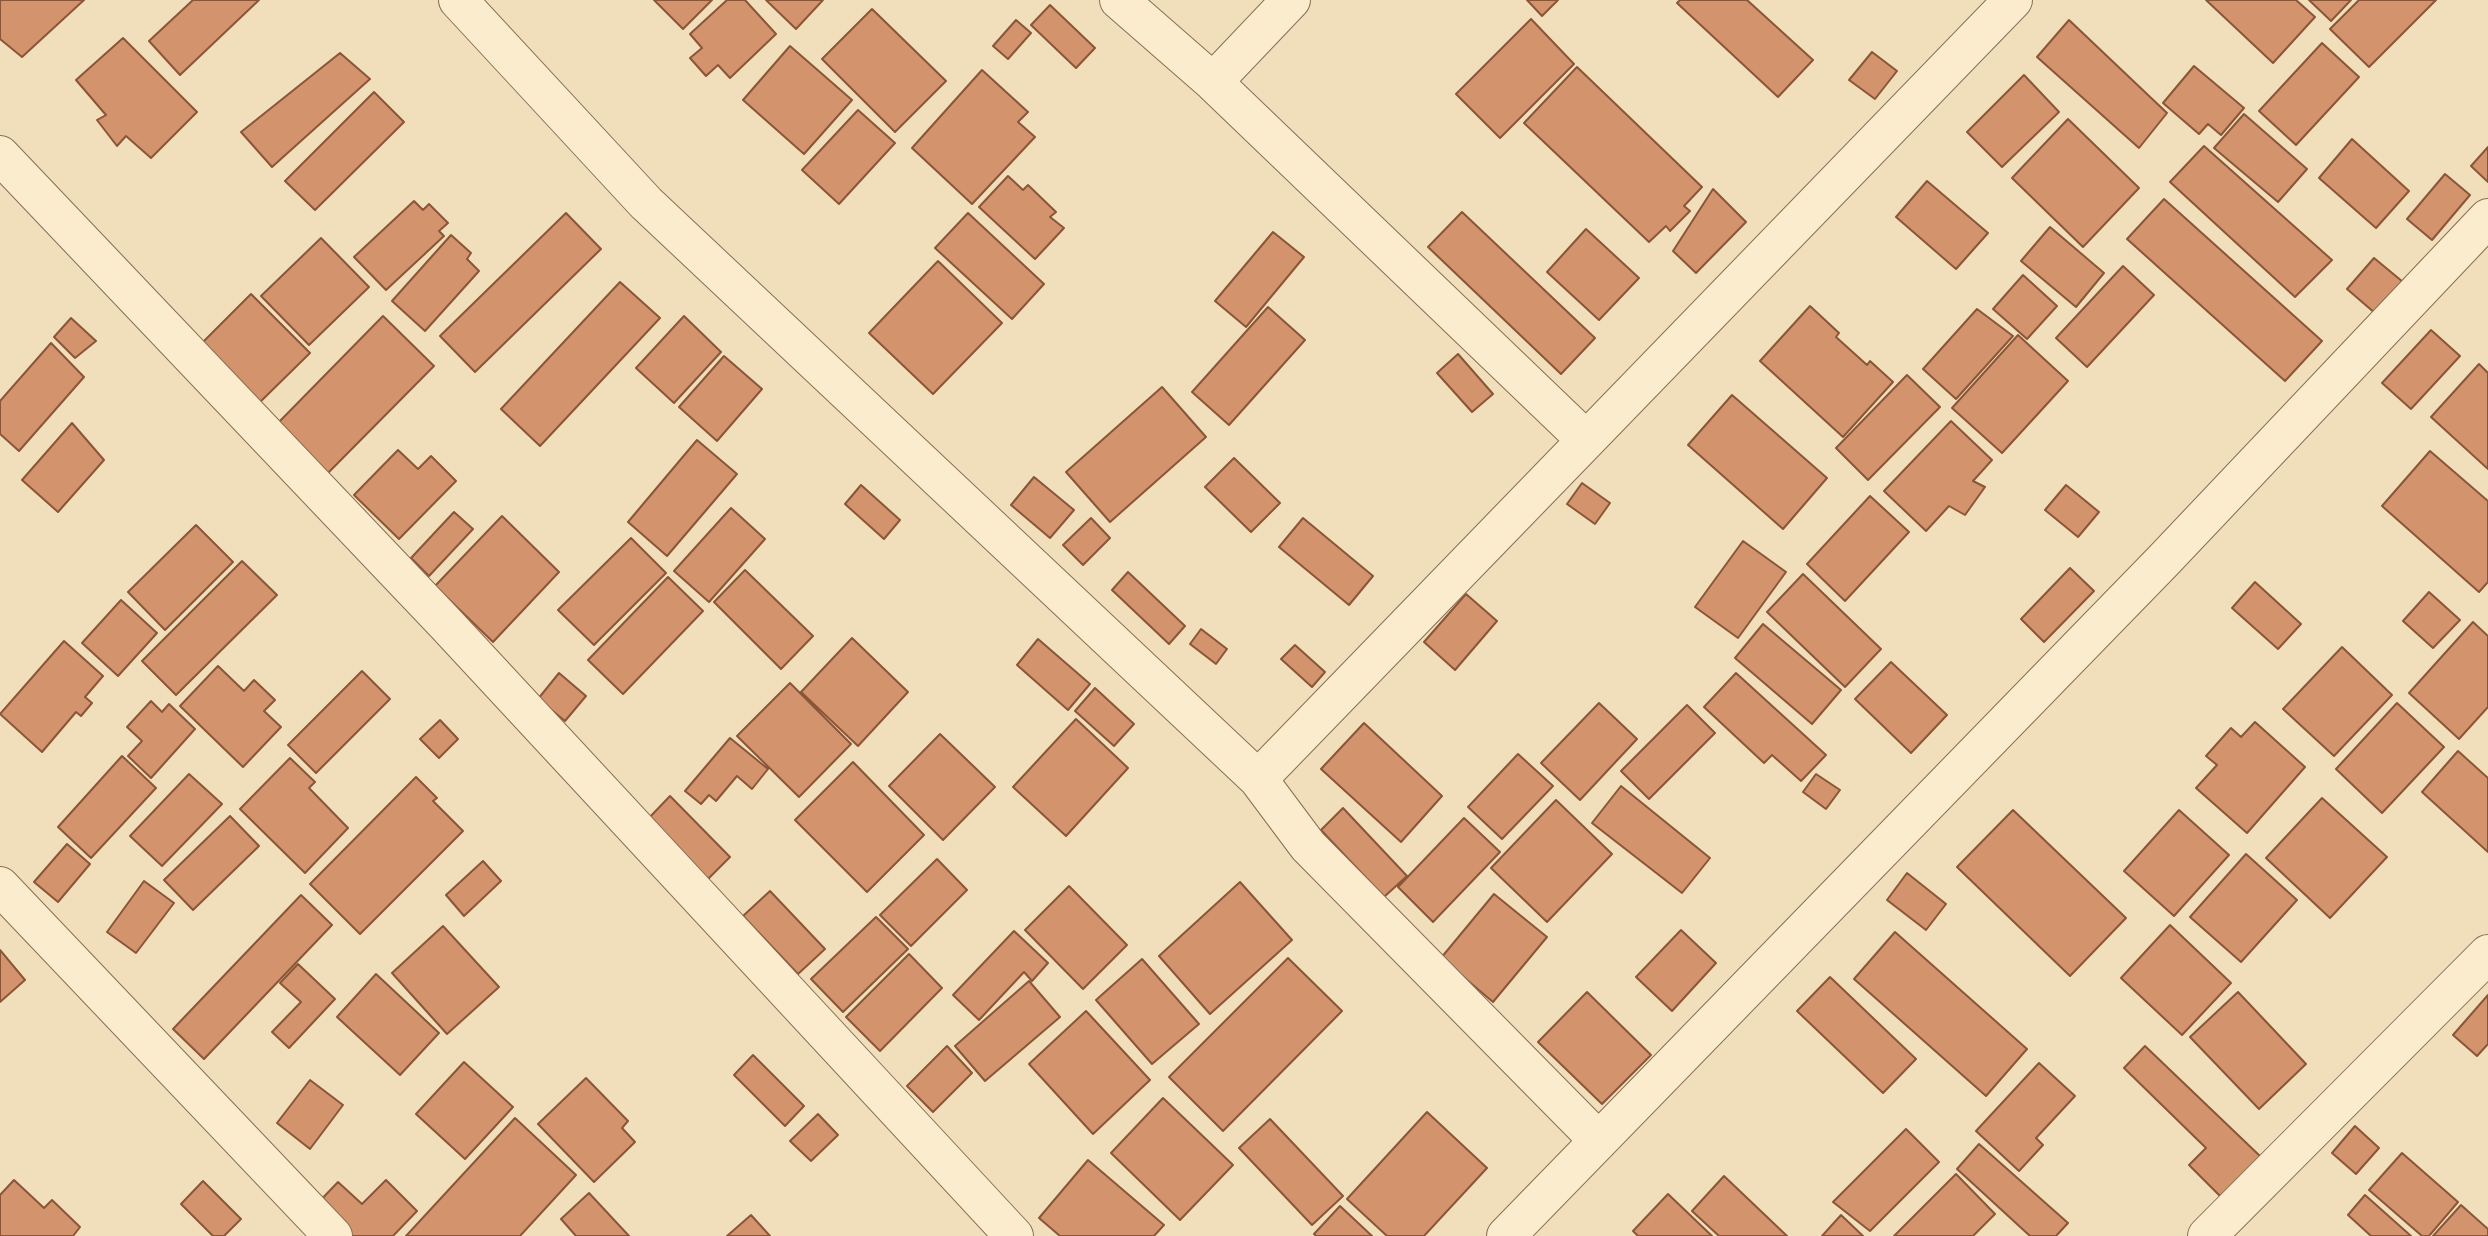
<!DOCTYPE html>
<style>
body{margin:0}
canvas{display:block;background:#f1dfbb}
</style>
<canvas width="2488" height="1236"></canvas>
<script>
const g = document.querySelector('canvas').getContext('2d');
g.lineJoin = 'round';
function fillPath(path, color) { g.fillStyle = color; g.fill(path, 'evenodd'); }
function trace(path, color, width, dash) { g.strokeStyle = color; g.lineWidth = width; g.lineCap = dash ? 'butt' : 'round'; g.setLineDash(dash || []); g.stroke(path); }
const building = new Path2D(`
 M0 0H84L22 57 0 39Z
 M193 0H259L180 75 149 41Z
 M654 0H712L683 29Z
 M727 0H745L776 34 730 78 718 65 706 76 690 58 702 48 690 34Z
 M766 0H823L796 29Z
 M1527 0H1558L1542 16Z
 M1680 0H1747L1813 60 1778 97 1677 3Z
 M2206 0H2296L2315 17 2273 63Z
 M2309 0H2351L2331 21Z
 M2359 0H2436L2369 67 2330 29Z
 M1050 5 1095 48 1076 68 1031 25Z
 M872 9 946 81 895 132 822 59Z
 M1531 19 1574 64 1500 138 1456 94Z
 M1016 20 1031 33 1008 59 993 46Z
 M2069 20 2167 113 2139 148 2037 57Z
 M123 38 197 112 151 158 126 136 117 146 97 120 106 115 76 80Z
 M2322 43 2359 77 2296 145 2259 111Z
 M790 46 852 100 804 154 743 100Z
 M1872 52 1897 71 1875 99 1849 80Z
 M340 53 370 79 272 167 241 132Z
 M2194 66 2244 108 2221 135 2208 124 2199 134 2163 103Z
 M1577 67 1702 187 1684 206 1690 211 1670 231 1666 226 1649 242 1524 123Z
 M982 70 1028 112 1018 122 1035 137 972 204 912 148Z
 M2024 75 2059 112 2002 167 1967 132Z
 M374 92 404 122 315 210 285 181Z
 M858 110 895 143 839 204 802 170Z
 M2244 114 2307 169 2278 202 2214 148Z
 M2068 119 2139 188 2083 247 2012 178Z
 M2352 139 2409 191 2376 228 2319 178Z
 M2204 146 2332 260 2295 297 2170 182Z
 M2488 147V182L2471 166Z
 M2445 174 2470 195 2432 240 2407 219Z
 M1008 176 1023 190 1028 185 1056 212 1050 217 1064 228 1035 259 979 207Z
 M1927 181 1988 233 1956 269 1896 217Z
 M1713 189 1746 222 1696 273 1673 251Z
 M2164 199 2322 341 2285 381 2127 239Z
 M414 201 423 210 429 204 448 223 439 231 444 236 386 290 354 257Z
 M1462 212 1595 338 1561 374 1428 247Z
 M566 213 601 249 475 372 440 336Z
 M968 213 1044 284 1012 319 935 248Z
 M2050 227 2104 273 2076 307 2021 261Z
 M1586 229 1639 278 1599 320 1547 272Z
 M1273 232 1304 257 1246 327 1215 301Z
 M451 235 471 253 467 259 479 271 425 331 392 301Z
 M321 238 369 287 309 345 261 296Z
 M2374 258 2403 282 2376 314 2347 289Z
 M938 261 1002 323 933 394 869 333Z
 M2123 266 2154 295 2087 367 2056 338Z
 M2023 275 2057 306 2027 339 1993 309Z
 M620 282 660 318 540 446 501 409Z
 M251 294 310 353 255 407 197 348Z
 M1810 306 1839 333 1836 337 1867 365 1870 361 1893 382 1843 437 1760 361Z
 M1268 307 1305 340 1229 425 1192 392Z
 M1977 309 2013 336 1956 399 1923 369Z
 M383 316 434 366 326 475 276 425Z
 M684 316 721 352 674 403 636 368Z
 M71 318 96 341 75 358 54 337Z
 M2431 330 2460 356 2411 409 2382 383Z
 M2018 335 2068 381 2002 453 1952 408Z
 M51 343 84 377 19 451 0 434V401Z
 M1458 354 1493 394 1472 412 1437 373Z
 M724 356 762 389 717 441 679 407Z
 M2479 364 2488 373V469L2431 417Z
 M1907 375 1940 407 1868 480 1836 448Z
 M1162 387 1206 437 1110 522 1066 472Z
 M1732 395 1827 478 1783 529 1688 445Z
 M1951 421 1992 460 1973 481 1985 487 1965 515 1949 506 1926 531 1884 491Z
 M72 423 104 460 58 512 22 480Z
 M697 440 737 474 667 556 628 522Z
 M398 450 418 469 431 456 456 481 399 539 354 495Z
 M2430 451 2488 501V582L2479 592 2382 506Z
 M1234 458 1280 503 1251 532 1205 487Z
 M1034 477 1074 510 1050 538 1011 505Z
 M1582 483 1610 503 1595 524 1567 504Z
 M861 485 900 520 884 539 845 504Z
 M2066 485 2099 512 2078 537 2045 510Z
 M1870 496 1909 532 1845 601 1807 564Z
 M731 508 765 539 709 602 674 571Z
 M454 512 473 529 429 576 411 558Z
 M502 516 559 572 493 642 435 586Z
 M1091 518 1110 538 1083 565 1063 545Z
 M1303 518 1373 576 1349 605 1279 547Z
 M196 525 233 562 165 630 128 592Z
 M631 538 666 573 594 645 558 610Z
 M1743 541 1786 572 1738 638 1695 607Z
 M242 561 277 595 176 695 142 661Z
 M2070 568 2094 591 2044 642 2021 619Z
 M745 570 813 636 781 669 714 602Z
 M1128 572 1185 626 1169 644 1112 590Z
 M1803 574 1881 649 1845 687 1767 612Z
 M668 577 703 611 623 694 588 660Z
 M2255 582 2301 624 2278 649 2232 608Z
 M2429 592 2460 620 2433 648 2403 621Z
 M1466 594 1497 621 1455 670 1424 642Z
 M121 600 157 633 118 676 82 643Z
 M2473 622 2488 636V707L2459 739 2409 693Z
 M1763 624 1841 690 1812 724 1735 658Z
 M1201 629 1227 649 1216 664 1190 644Z
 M852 638 908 692 858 746 801 692Z
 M1038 639 1090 684 1068 710 1017 665Z
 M64 641 103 676 85 697 92 703 81 716 76 712 42 752 0 714Z
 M1295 645 1325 672 1312 687 1281 659Z
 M2342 647 2392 695 2334 756 2283 709Z
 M1891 662 1947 715 1911 753 1855 699Z
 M218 666 244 691 254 680 275 700 264 711 281 727 243 767 180 706Z
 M362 671 390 699 316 773 288 745Z
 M559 673 586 696 565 721 538 699Z
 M1736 673 1826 755 1801 781 1772 755 1764 763 1704 707Z
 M790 683 851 744 799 797 737 736Z
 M1095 688 1134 724 1114 746 1075 711Z
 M151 701 162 712 169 704 195 729 151 778 128 756 142 741 127 727Z
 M1599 703 1637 739 1580 800 1541 763Z
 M2397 703 2444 747 2382 813 2336 769Z
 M1687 705 1715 733 1649 799 1621 771Z
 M1076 719 1128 768 1066 836 1013 787Z
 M440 720 458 739 439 758 420 739Z
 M2255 722 2305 767 2247 833 2196 788 2217 765 2206 756 2231 728 2241 737Z
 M1364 723 1442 796 1401 842 1321 769Z
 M940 734 995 787 943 840 889 786Z
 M730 738 768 769 752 789 737 776 716 801 709 795 701 804 685 791Z
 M2458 751 2488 778V852L2422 792Z
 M1518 754 1553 786 1502 839 1468 807Z
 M122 756 156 788 91 858 58 827Z
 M290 758 315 782 309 788 348 828 305 873 240 809Z
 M853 762 924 835 867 892 795 820Z
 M189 774 222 804 162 866 130 836Z
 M1816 774 1840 790 1826 809 1803 792Z
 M416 777 437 798 433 801 463 831 360 934 310 884Z
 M1621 786 1710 858 1682 893 1592 823Z
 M670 796 730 857 706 881 647 820Z
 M2322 798 2387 857 2330 918 2266 858Z
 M1556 800 1612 854 1547 922 1491 868Z
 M1343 808 1407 876 1384 897 1321 830Z
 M2013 810 2126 918 2070 976 1957 867Z
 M2179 810 2229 855 2174 916 2124 871Z
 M230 816 259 846 193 910 164 880Z
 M1464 818 1500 852 1433 922 1398 887Z
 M67 844 90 864 58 902 34 882Z
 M2246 854 2297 900 2241 962 2190 917Z
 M937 859 967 890 911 946 880 915Z
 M483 861 501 881 464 916 446 895Z
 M1907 873 1946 904 1926 930 1887 900Z
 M144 881 174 903 136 953 107 932Z
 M1240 882 1292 940 1210 1014 1159 956Z
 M1069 886 1127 945 1083 989 1025 930Z
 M770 891 825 949 798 974 743 916Z
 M1494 894 1547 937 1493 1002 1441 958Z
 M301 895 332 925 204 1059 173 1029Z
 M876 917 908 949 843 1012 811 979Z
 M2170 925 2231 983 2182 1035 2121 978Z
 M443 926 499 987 447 1034 392 973Z
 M1681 930 1716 963 1672 1011 1636 977Z
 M1014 931 1048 963 1032 981 1024 972 979 1020 953 995Z
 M1895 932 2027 1049 1986 1096 1854 979Z
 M0 950 25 980 0 1002Z
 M909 954 942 988 880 1051 846 1017Z
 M1288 958 1342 1011 1223 1131 1169 1077Z
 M1142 959 1199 1024 1152 1064 1096 1000Z
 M298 964 335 999 289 1048 272 1032 301 1002 280 983Z
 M376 974 439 1033 400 1075 337 1017Z
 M1830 977 1916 1059 1883 1093 1797 1011Z
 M1029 981 1060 1017 985 1081 955 1046Z
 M1587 992 1651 1055 1602 1104 1538 1042Z
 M2238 992 2306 1064 2259 1109 2190 1037Z
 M2488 995V1044L2477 1056 2453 1035Z
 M1086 1011 1150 1080 1093 1134 1029 1064Z
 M947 1046 972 1073 933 1112 907 1086Z
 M2145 1046 2261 1157 2221 1197 2189 1165 2206 1148 2124 1068Z
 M753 1055 804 1106 785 1126 734 1075Z
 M464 1062 513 1107 465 1159 416 1114Z
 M2039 1063 2075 1096 2036 1138 2043 1145 2019 1171 1976 1131Z
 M586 1078 628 1121 622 1128 635 1142 594 1182 538 1124Z
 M310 1080 343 1105 310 1149 277 1123Z
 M1163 1098 1233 1165 1180 1220 1111 1153Z
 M1427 1112 1487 1168 1424 1236H1387L1347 1199Z
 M818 1114 838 1135 811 1161 790 1141Z
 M515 1118 576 1175 520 1236H406Z
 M1270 1119 1343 1196 1312 1225 1239 1148Z
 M2355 1126 2379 1148 2356 1174 2332 1153Z
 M1906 1129 1939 1162 1870 1231 1833 1202Z
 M1979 1144 2068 1223 2056 1236H2030L1957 1169Z
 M2402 1153 2458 1202 2429 1236H2422L2369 1190Z
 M1088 1160 1164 1225 1154 1236H1060L1039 1218Z
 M1956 1174 1995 1214 1973 1236H1894Z
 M1724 1176 1787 1236H1719L1692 1211Z
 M14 1180 44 1208 52 1200 80 1227 73 1236H0V1195Z
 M386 1180 417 1211 393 1236H344L314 1207 338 1182 362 1204Z
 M203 1181 241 1219 224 1236H213L181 1204Z
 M589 1193 629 1236H576L561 1219Z
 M1668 1194 1712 1236H1638L1633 1231Z
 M2365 1195 2411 1236H2371L2348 1215Z
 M2461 1205 2488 1229V1236H2433Z
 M1340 1206 1372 1236H1316L1314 1234Z
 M751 1215 770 1236H727Z
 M1841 1215 1863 1236H1822Z`);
const minor = new Path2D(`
 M458 0 646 203 1258 779 1308 846 1598 1140
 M1119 0 1213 82 1586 440
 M1213 82 1291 0
 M0 155 446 624 1014 1236
 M1258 779 2013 0
 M0 886 333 1236
 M1506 1236 2163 561 2488 218
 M2207 1236 2488 954`);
fillPath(building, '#d3936d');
trace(building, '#8b5537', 2);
trace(minor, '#896e54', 40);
trace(minor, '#fcecce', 38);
</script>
